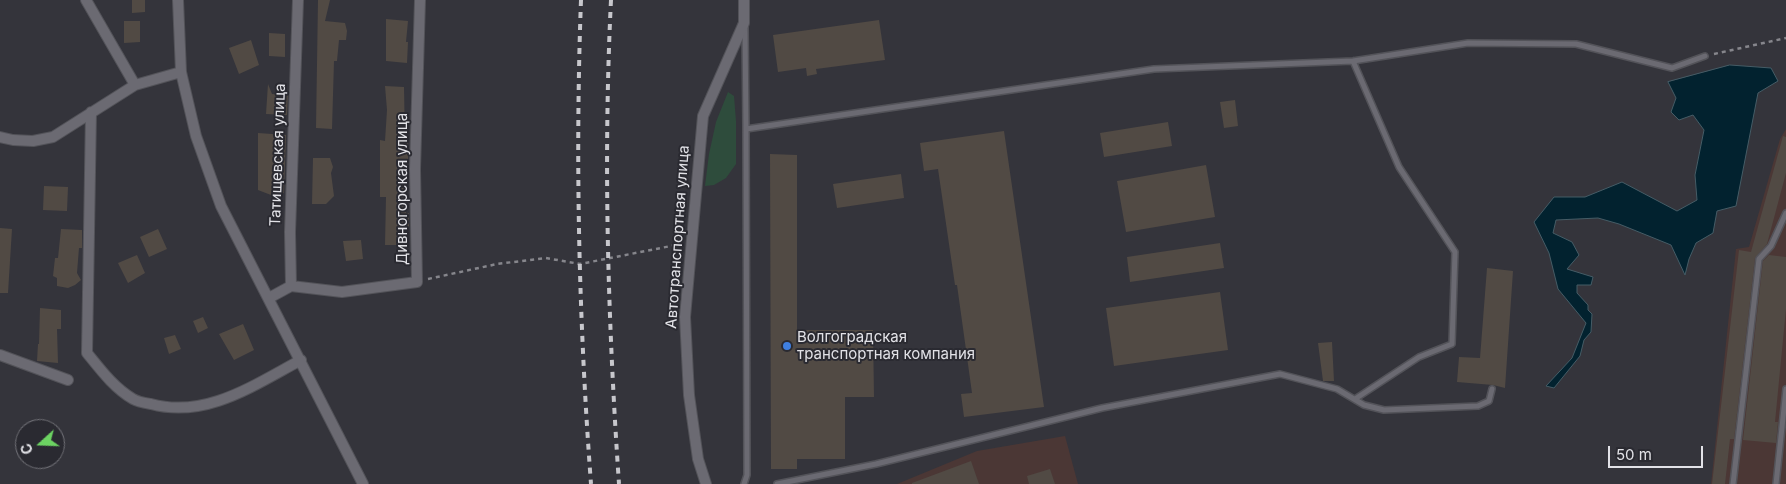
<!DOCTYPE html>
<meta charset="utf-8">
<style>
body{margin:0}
#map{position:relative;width:1786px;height:484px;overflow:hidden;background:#34343b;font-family:Inter,sans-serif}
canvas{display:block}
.north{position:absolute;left:15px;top:419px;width:50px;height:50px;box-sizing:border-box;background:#2a2a31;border:1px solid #74747a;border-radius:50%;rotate:250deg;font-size:14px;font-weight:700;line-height:20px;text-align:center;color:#e2e2e7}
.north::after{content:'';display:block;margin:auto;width:18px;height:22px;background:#6cd362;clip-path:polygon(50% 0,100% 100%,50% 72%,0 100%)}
.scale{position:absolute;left:1608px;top:446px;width:95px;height:22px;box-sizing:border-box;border:2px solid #e2e2e7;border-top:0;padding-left:6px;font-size:15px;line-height:18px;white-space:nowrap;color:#e2e2e7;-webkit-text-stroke:4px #2a2a31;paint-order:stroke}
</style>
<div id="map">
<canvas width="1786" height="484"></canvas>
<div class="north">С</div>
<div class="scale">50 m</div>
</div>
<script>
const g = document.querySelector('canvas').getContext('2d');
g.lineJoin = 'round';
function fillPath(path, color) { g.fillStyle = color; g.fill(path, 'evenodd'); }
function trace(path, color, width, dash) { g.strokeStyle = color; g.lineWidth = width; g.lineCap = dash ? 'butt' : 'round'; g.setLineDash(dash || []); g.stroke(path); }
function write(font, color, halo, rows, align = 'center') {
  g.font = font + ' Inter,sans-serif'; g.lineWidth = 4; g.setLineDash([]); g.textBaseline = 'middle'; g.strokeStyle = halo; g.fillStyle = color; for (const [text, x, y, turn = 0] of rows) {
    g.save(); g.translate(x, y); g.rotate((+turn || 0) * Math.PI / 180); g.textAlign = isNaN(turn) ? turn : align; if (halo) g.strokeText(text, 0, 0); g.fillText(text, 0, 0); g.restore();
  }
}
const industrial = new Path2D(`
 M1786 129V484H1711L1736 249 1749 247 1780 139Z
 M1065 436 1078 484H897L977 451Z`);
const green = new Path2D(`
 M728 92 734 96 736 121V164L726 178 714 185 705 186 709 154 716 122Z`);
const water = new Path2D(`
 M1730 65 1771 68 1778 81 1758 93 1736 206 1717 211 1713 233 1696 243 1689 259 1685 275 1671 245 1619 224 1598 218 1556 220 1553 233 1572 242 1579 255 1567 269 1593 277 1591 285H1577V293L1588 305V310L1592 314 1591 332 1584 340 1580 356 1554 388 1546 386 1572 358 1586 323 1558 289 1549 253 1534 222 1554 197H1585L1622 182 1677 211 1697 200 1695 175 1704 130 1693 115 1679 120 1671 112 1676 98 1668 82Z`);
const building = new Path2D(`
 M132 0H145V12L132 13Z
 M318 0H330L325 21 345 23 347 31 346 40H339L337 61H334L332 129 316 128Z
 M386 19 408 21 406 42H408L407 63 386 61Z
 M879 20 885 60 816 69 817 74 807 76 806 68 778 72 773 35Z
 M124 21H140V42L124 43Z
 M269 33 285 34V57L269 56Z
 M251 40 259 65 239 74 229 48Z
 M268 84 272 94 288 95 287 115 266 114Z
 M385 86 404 87 405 142H408V166L406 213H409V228L404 229 403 245H385L386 197H380V140L385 141 387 110Z
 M1235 100 1238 126 1224 128 1220 102Z
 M1168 122 1172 146 1104 157 1100 133Z
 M1004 131 1044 407 964 417 961 394 972 393 957 285H955L938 169 924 171 920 143Z
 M258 133 286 135 284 193 271 195 258 190Z
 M1783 136 1786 137V173L1767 244 1755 258 1734 439H1730L1725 484H1712L1739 250 1751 252Z
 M770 154 797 155V330H873L874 397H845V459H797V469H771Z
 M313 158H330L333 167 331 173 334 196 326 204H312Z
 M1206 165 1215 217 1126 232 1117 181Z
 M901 174 904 198 837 208 833 184Z
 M44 186 68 187 67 211 43 210Z
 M0 228 12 229 8 293H0Z
 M61 229 82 230V248H79L77 273 81 280 75 285 68 288 57 286V278L53 276 55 258H58Z
 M158 229 167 249 149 257 140 237Z
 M361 240 363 259 346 261 343 241Z
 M1220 243 1224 268 1130 282 1127 257Z
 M137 255 145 273 128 283 118 263Z
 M1769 255 1786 257V309L1775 422H1778L1776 443 1743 440 1763 261Z
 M1487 268 1513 271 1505 388 1493 385 1457 382 1459 357 1480 358Z
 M1220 292 1228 350 1114 366 1106 308Z
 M40 308 61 310V329H57L58 363 37 361 38 344H39Z
 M203 317 208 328 198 333 193 321Z
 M243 324 254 350 234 360 219 334Z
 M175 335 181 349 169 354 164 338Z
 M1332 342 1334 381H1323L1318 343Z
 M971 461 979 484H912V483Z
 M1050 469 1055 484H1029L1027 476Z`);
const path = new Path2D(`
 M1714 54 1786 38
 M428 279 497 264 546 258 580 264 681 244`);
const lane = new Path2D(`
 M1353 61 1399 167 1455 252 1452 344 1419 357 1355 399
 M746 129 1154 69 1353 61 1468 43 1576 44 1672 68 1705 56
 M744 484 747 475 746 129 745 27
 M777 484 876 464 1102 408 1280 374 1337 389 1364 405 1384 410 1478 406 1489 401 1492 389
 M1733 484 1759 259 1771 246 1786 213
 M1776 484 1786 389`);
const street = new Path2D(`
 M86 0 135 85
 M178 0 181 72 196 136 221 206 363 484
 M91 112 87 353C100 369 114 388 133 399 138 402 145 403 151 404 206 419 254 385 301 360
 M0 137 13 140 33 141 53 137 135 85 181 72
 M291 286 342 292 417 282 415 169 420 0
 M269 298 291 286 290 232 298 0
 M0 355 68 380
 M706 484 698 459 689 395 685 317 703 116 744 23V0`);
const rail = new Path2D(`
 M581 0C575 161 579 323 591 484
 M611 0C603 161 608 323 619 484`);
const markers = [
 [787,346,5,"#3f7fe0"]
];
const streetNames = [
 ["Татищевская улица",278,155,-88],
 ["Дивногорская улица",402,189,-90],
 ["Автотранспортная улица",678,237,-86]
];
const poiNames = [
 ["Волгоградская",797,337],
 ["транспортная компания",797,354]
];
fillPath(industrial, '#4b3735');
fillPath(green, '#2e4c3c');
fillPath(water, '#02222f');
trace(water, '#455c66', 1);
fillPath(building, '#514a44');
trace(lane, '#535359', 8);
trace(street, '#535359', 12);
trace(path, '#86868c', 2.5, [4, 4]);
trace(lane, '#6b6a72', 5);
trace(street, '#6b6a72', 10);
trace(rail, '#c7c7cc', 4, [6, 6]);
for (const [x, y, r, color] of markers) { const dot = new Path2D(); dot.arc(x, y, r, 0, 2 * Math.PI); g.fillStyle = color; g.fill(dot); trace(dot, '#2a2a31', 2); }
write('15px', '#e2e2e7', '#2a2a31', streetNames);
write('15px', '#e2e2e7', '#2a2a31', poiNames, 'left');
</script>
